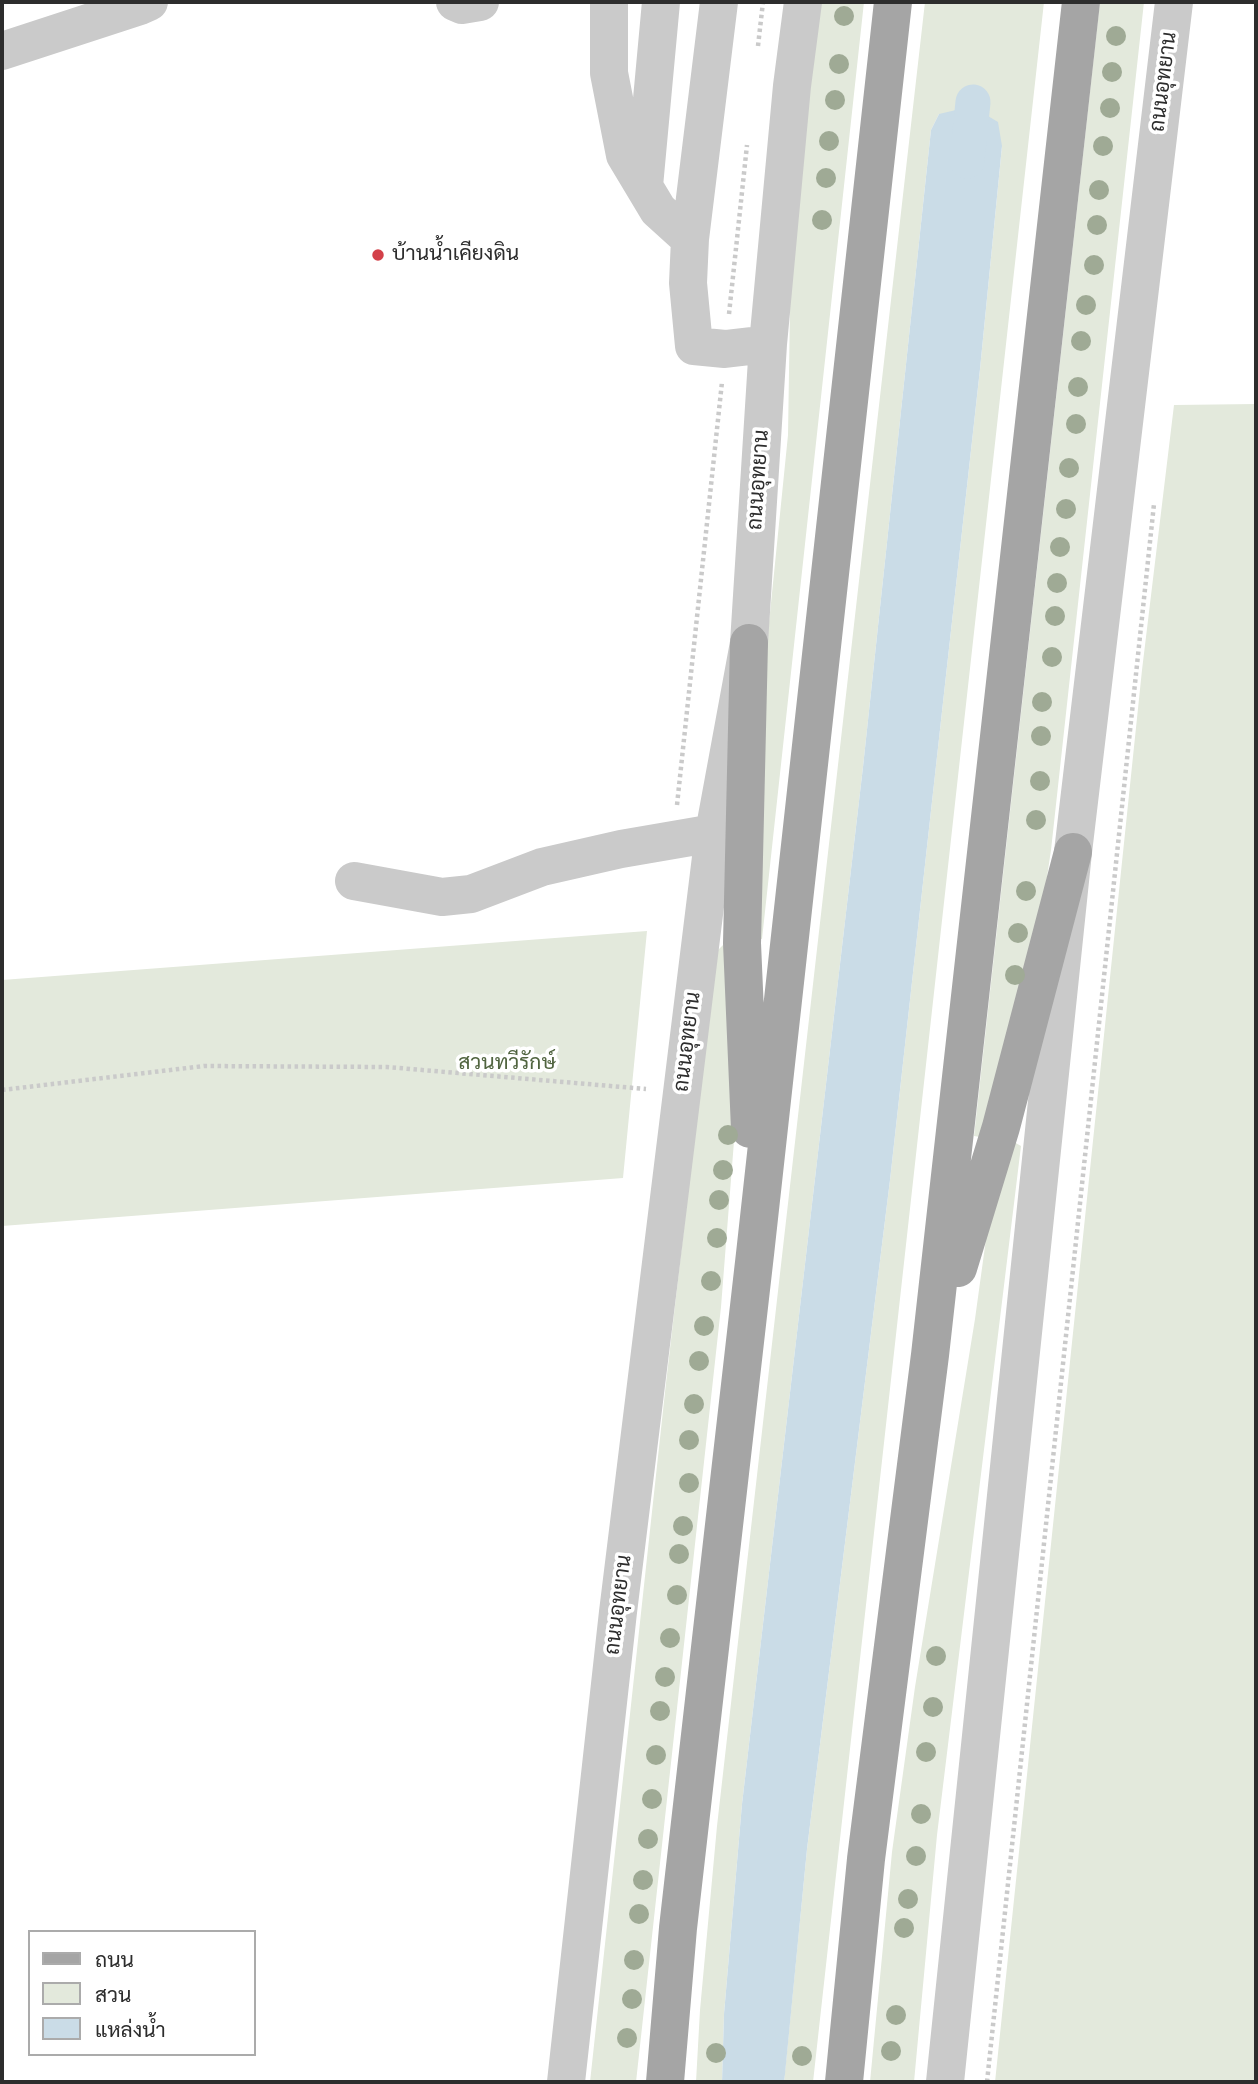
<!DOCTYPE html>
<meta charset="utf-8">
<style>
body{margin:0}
#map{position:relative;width:1258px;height:2084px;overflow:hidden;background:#fff;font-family:"DejaVu Sans",Sarabun,sans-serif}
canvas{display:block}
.frame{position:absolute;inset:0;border:4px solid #2d2d2d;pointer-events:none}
.legend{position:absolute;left:28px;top:1930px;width:228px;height:126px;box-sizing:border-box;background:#fff;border:2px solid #ababab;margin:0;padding:9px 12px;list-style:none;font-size:21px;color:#2d2d2d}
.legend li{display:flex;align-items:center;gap:14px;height:35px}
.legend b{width:35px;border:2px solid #ababab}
</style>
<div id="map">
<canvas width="1258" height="2084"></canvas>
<div class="frame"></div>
<ul class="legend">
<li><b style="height:9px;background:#a5a5a5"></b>ถนน</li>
<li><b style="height:19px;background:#e3e9dc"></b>สวน</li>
<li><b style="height:19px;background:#cadce7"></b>แหล่งน้ำ</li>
</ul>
</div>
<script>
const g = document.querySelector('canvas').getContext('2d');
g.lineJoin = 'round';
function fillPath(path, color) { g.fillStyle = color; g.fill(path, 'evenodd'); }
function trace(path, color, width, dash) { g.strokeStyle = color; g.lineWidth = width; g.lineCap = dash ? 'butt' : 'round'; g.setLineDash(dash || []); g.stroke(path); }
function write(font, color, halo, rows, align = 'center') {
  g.font = font + ' "DejaVu Sans",Sarabun,sans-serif'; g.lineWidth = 7; g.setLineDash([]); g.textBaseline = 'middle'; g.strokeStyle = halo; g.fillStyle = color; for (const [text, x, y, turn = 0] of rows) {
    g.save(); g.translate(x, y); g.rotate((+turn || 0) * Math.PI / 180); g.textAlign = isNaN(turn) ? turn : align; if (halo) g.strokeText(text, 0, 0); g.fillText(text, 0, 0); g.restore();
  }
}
const green = new Path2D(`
 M818 2H864L762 939 751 938 756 751 788 435 791 245Z
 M925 2H1044L813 2082H784L807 1849 890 1180 980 369 1002 146 939 114 931 130 863 767 742 1804 724 2014 722 2082H696L700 2010 717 1826Z
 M1100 2H1144L1051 850 1034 965 986 1138 974 1136Z
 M1256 404V2082H995L1142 670 1174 405Z
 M647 931 623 1178 2 1226V980Z
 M724 944 737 1103 721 1307 636 2082H590L666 1383 715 961 718 950Z
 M1014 1142 1021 1146 937 1835 914 2082H870L892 1852 915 1687 975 1319 986 1239Z`);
const water = new Path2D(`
 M956 110 988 116 998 122 1002 146 980 369 890 1180 807 1849 785 2074 784 2082H722L724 2014 742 1804 863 767 931 130 939 114Z`);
const canal = new Path2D(`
 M967 161 973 102`);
const path = new Path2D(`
 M758 46 763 2
 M729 314 747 145
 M677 805 722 382
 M2 1090 204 1066 387 1067 646 1089
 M987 2082 1154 504`);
const minor = new Path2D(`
 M455 2 462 5 480 2
 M609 2V73L625 155 658 210 690 239
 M719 2 690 239 688 283 694 346 725 349 768 344
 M2 51 140 6 149 2
 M644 186 661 2
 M354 881 442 897 471 894 542 867 621 849 714 833
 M566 2082 618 1612 714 833 749 643 768 344 792 86 803 2
 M945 2082 1073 852 1174 2`);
const major = new Path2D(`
 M749 643 742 943 750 1129
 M958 1268 1001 1127 1073 852
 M665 2082 678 1928 755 1254 893 2
 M844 2082 866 1859 930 1355 1081 2`);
const trees = [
 [844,16],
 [1116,36],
 [839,64],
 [1112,72],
 [835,100],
 [1110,108],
 [829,141],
 [1103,146],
 [826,178],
 [1099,190],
 [822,220],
 [1097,225],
 [1094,265],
 [1086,305],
 [1081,341],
 [1078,387],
 [1076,424],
 [1069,468],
 [1066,509],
 [1060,547],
 [1057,583],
 [1055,616],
 [1052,657],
 [1042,702],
 [1041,736],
 [1040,781],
 [1036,820],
 [1026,891],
 [1018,933],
 [1015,975],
 [728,1135],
 [723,1170],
 [719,1200],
 [717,1238],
 [711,1281],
 [704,1326],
 [699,1361],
 [694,1404],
 [689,1440],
 [689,1483],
 [683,1526],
 [679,1554],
 [677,1595],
 [670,1638],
 [936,1656],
 [665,1677],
 [933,1707],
 [660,1711],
 [926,1752],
 [656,1755],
 [652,1799],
 [921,1814],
 [648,1839],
 [916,1856],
 [643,1880],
 [908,1899],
 [639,1914],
 [904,1928],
 [634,1960],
 [632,1999],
 [896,2015],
 [627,2038],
 [891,2051],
 [716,2053],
 [802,2056]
];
const markers = [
 [378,255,7,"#d34049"]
];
const streetNames = [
 ["ถนนอุทยาน",1164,82,-83],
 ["ถนนอุทยาน",759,480,-86],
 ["ถนนอุทยาน",688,1042,-83],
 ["ถนนอุทยาน",619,1605,-83]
];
const poiNames = [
 ["บ้านน้ำเคียงดิน",392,255]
];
const parkNames = [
 ["สวนทวีรักษ์",507,1064]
];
fillPath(green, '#e3e9dc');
fillPath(water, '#cadce7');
trace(canal, '#cadce7', 35);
trace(path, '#cacaca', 4.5, [3.5, 3.5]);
trace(minor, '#cacaca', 38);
trace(major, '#a5a5a5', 38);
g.fillStyle = '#9faa95';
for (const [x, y] of trees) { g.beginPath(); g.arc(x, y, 10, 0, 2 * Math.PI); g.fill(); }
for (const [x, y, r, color] of markers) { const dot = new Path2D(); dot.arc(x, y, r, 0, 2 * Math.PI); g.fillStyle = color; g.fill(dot); trace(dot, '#fff', 2.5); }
write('21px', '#2d2d2d', '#fff', streetNames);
write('21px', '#2d2d2d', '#fff', poiNames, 'left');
write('21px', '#50643f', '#fff', parkNames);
</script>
